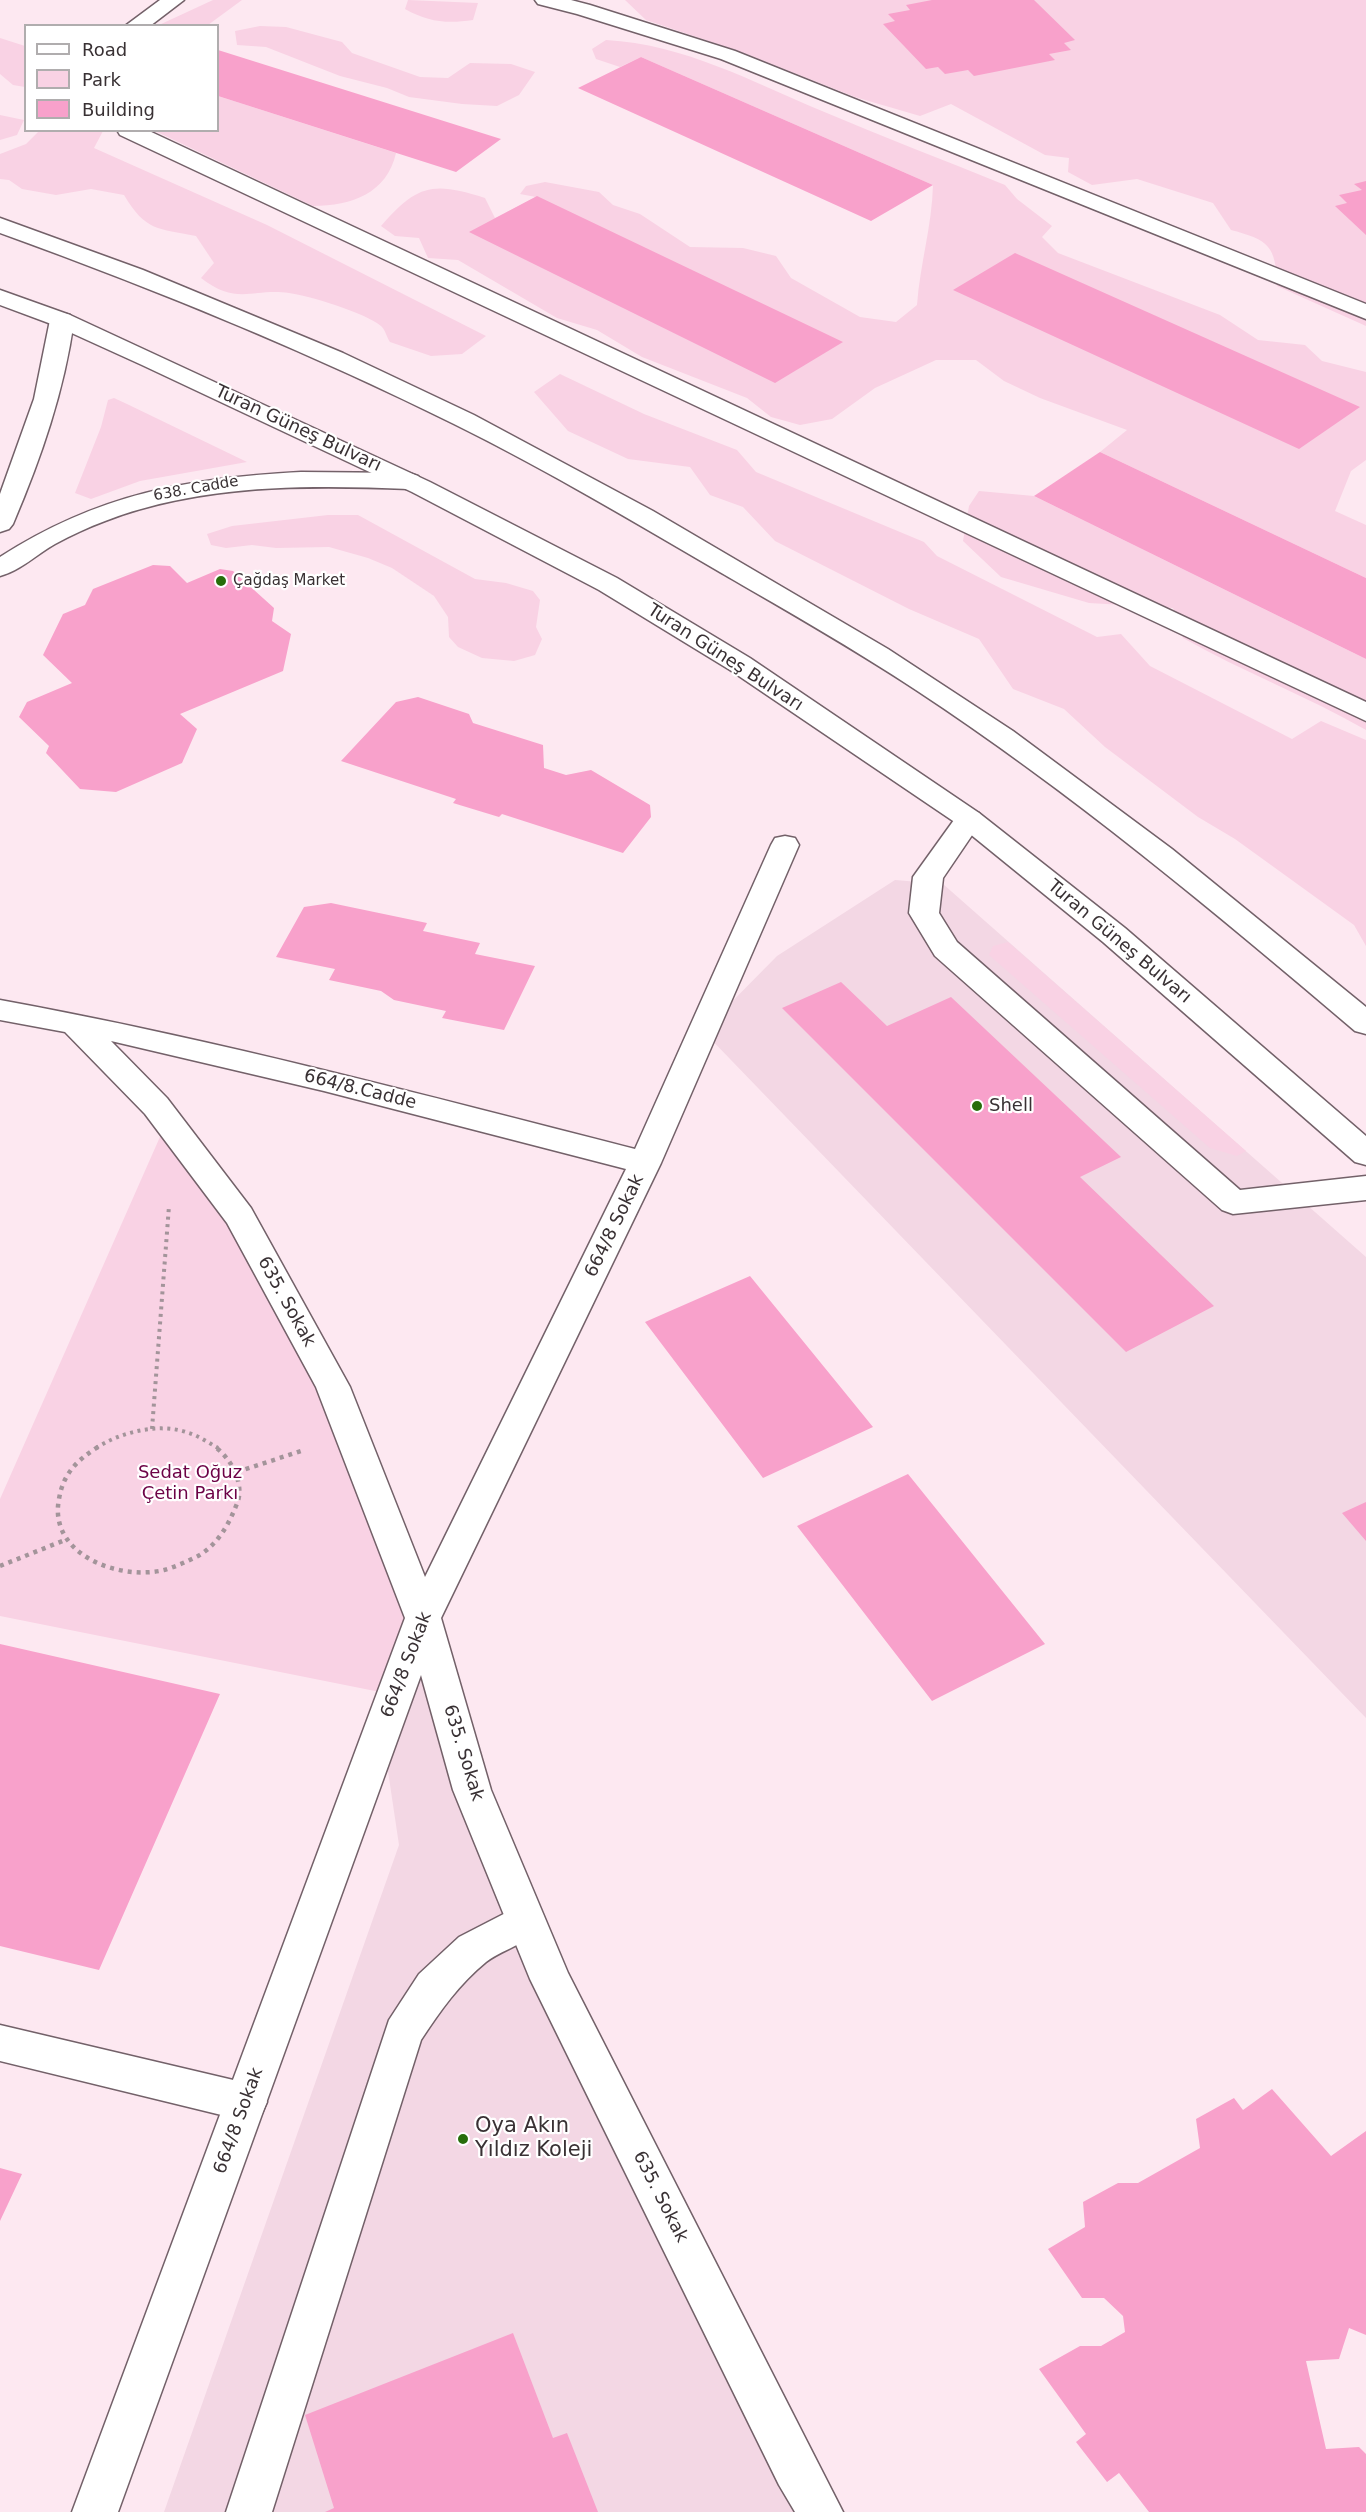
<!DOCTYPE html>
<meta charset="utf-8">
<style>
body{margin:0}
#map{position:relative;width:1366px;height:2512px;overflow:hidden;background:#fde8f1;font-family:"DejaVu Sans",sans-serif}
canvas{display:block}
.legend{position:absolute;left:24px;top:24px;width:195px;height:108px;box-sizing:border-box;background:#fff;border:2px solid #b0adae;margin:0;padding:8px 10px;list-style:none;font-size:18px;color:#393134}
.legend li{display:flex;align-items:center;gap:12px;height:30px}
.legend b{width:30px;border:2px solid #b0adae}
</style>
<div id="map">
<canvas width="1366" height="2512"></canvas>
<ul class="legend">
<li><b style="height:8px;background:#fff"></b>Road</li>
<li><b style="height:16px;background:#f9d2e4"></b>Park</li>
<li><b style="height:16px;background:#f8a1cb"></b>Building</li>
</ul>
</div>
<script>
const g = document.querySelector('canvas').getContext('2d');
g.lineJoin = 'round';
function fillPath(path, color) { g.fillStyle = color; g.fill(path, 'evenodd'); }
function trace(path, color, width, dash) { g.strokeStyle = color; g.lineWidth = width; g.lineCap = dash ? 'butt' : 'round'; g.setLineDash(dash || []); g.stroke(path); }
function write(font, color, halo, rows, align = 'center') {
  g.font = font + ' "DejaVu Sans",sans-serif'; g.lineWidth = 4.5; g.setLineDash([]); g.textBaseline = 'middle'; g.strokeStyle = halo; g.fillStyle = color; for (const [text, x, y, turn = 0] of rows) {
    g.save(); g.translate(x, y); g.rotate((+turn || 0) * Math.PI / 180); g.textAlign = isNaN(turn) ? turn : align; if (halo) g.strokeText(text, 0, 0); g.fillText(text, 0, 0); g.restore();
  }
}
const built = new Path2D(`
 M895 880 943 884 1366 1257V1718L703 1031 777 956Z
 M423 1618 472 1790 820 2512H164L399 1845 382 1731Z`);
const green = new Path2D(`
 M213 0H242L208 25H159Z
 M408 0 478 3 473 20C447 24 428 22 405 9Z
 M625 0H1366V326L1277 286C1276 246 1269 240 1231 230L1213 203 1137 179 1092 185 1068 172 1069 158 1045 155 951 104 920 116 855 97 741 52 646 20Z
 M260 26 286 27 342 42 352 53 420 77 448 78 470 63 511 64 535 72 519 95 497 106 462 104 409 97 387 88 340 76 266 47 237 45 235 31Z
 M0 38 25 46V87L13 85 0 74Z
 M606 40C684 44 752 82 822 111 883 137 944 160 1005 185L1017 199 1052 226 1042 237 1058 253 1220 315 1258 340 1305 345 1322 361 1366 372V460L1351 471 1335 511 1366 525V578L1100 452 1127 430 1040 398 1004 381 976 360H936L875 388 832 419 800 425 771 417 747 398 642 357 597 330 557 318 458 260 428 258 419 238 395 236 381 226C417 185 432 181 485 198L495 218 536 197 520 194 526 186 545 182 599 192 613 205 640 214 690 247 743 248 776 256 791 278 860 317 896 322 917 305C920 264 932 226 933 185L641 57 620 67 596 59 592 49Z
 M218 96 396 153C387 193 352 206 313 206L155 131 218 130Z
 M0 115 24 120 17 135 0 140Z
 M39 131H103L94 148 267 225 486 336 462 354 431 356 390 342C387 338 385 329 381 326 366 313 310 296 289 293 252 288 237 306 201 278L214 263 196 236C158 228 146 232 124 195L91 189 56 195 22 189 9 180 0 179V154L26 144Z
 M560 374 644 414 737 450 756 472 924 542 937 556 1097 637 1121 634 1150 666 1292 739 1321 721 1366 740V946L1354 925 1235 839 1198 817 1105 747 1064 709 1013 689 979 639 909 609 775 541 743 507 710 495 690 467 628 459 568 431 534 392Z
 M114 398 127 404 247 462 140 481 91 499 75 493 101 427 108 400Z
 M979 491 1034 496 1366 659V730C1307 696 1243 672 1183 638L1173 608 1089 603 1001 577 963 541 969 506Z
 M328 515H358L475 579 506 583 533 591 540 600 536 627 542 639 535 655 514 661 482 658 458 647 449 637 448 617 434 596 392 568 368 558 329 547 276 548 252 545 226 548 211 545 207 534 232 526Z
 M1008 942 1246 1151 1237 1156 1210 1148 989 955 993 946Z
 M167 1121 239 1216 423 1618 395 1695 0 1616V1499Z`);
const building = new Path2D(`
 M932 0H1034L1075 40 1064 43 1071 50 1049 54 1055 60 974 76 968 70 945 74 938 67 926 69 883 24 895 21 888 14 910 10 906 5Z
 M218 50 501 139 456 172 218 96Z
 M641 57 933 185 871 221 578 88Z
 M1366 181V235L1335 206 1347 203 1339 195 1362 190 1354 184Z
 M537 196 843 342 775 383 469 232Z
 M1015 253 1360 407 1299 449 953 290Z
 M1100 452 1366 578V659L1034 496Z
 M153 565 170 566 187 583 220 569 233 571 274 608 272 621 291 634 283 671 180 714 197 729 182 763 116 792 80 789 46 753 49 746 19 717 27 702 72 683 43 655 63 614 85 605 93 589Z
 M418 697 469 714 473 723 543 745 544 768 566 775 591 770 650 805 651 817 623 853 502 814 499 817 453 803 456 799 341 761 396 702Z
 M331 903 427 923 423 931 480 943 475 954 535 966 504 1030 442 1018 446 1011 394 1000 381 991 329 980 335 969 276 957 304 907Z
 M841 982 887 1026 951 997 1121 1157 1080 1177 1214 1306 1126 1352 782 1008Z
 M750 1276 873 1427 763 1478 645 1322Z
 M908 1474 1045 1644 932 1701 797 1526Z
 M1366 1502V1541L1342 1513Z
 M0 1644 220 1694 99 1970 0 1946Z
 M1272 2089 1331 2156 1366 2131V2335L1349 2328 1339 2359 1306 2361 1326 2449 1359 2447 1366 2454V2512H1149L1119 2473 1107 2482 1076 2442 1086 2434 1039 2369 1080 2346H1101L1125 2332 1123 2316 1104 2298H1082L1048 2249 1085 2227 1083 2202 1118 2183H1138L1200 2148 1196 2119 1234 2098 1243 2110Z
 M0 2168 22 2174 0 2221Z
 M513 2333 553 2438 567 2433 598 2512H325L334 2508 305 2415Z`);
const pathFar1 = new Path2D(`
 M152 1429 169 1206
 M96 1448C121 1432 159 1422 189 1433 199 1436 209 1443 218 1448`);
const path = new Path2D(`
 M98 1447C77 1460 63 1474 59 1499 48 1554 118 1581 164 1570 175 1567 188 1561 198 1556 217 1545 228 1526 236 1506 246 1486 232 1459 215 1447
 M237 1472 301 1451
 M0 1566 65 1540`);
const lane = new Path2D(`
 M969 810 979 813 983 819 943 878 939 913 957 942 1240 1190 1366 1176V1200L1233 1214 1222 1210 935 956 909 913 913 877 959 813Z
 M525 1903 539 1908 545 1920C534 1943 506 1947 486 1962 459 1984 440 2011 421 2040L272 2512H226L389 2020 419 1974 459 1937Z
 M0 2025 246 2083 261 2089 267 2102 261 2115 246 2121 0 2061Z`);
const street = new Path2D(`
 M160 0H184L150 26H125Z
 M535 0H571L590 5 735 51 1366 304V319L721 59 577 14 538 4Z
 M117 130H147L1366 702V721L120 135Z
 M785 836 795 838 799 845 661 1163 441 1618 491 1790 568 1973 843 2512H795L779 2485 530 1979 453 1790 421 1675 118 2512H72L405 1618 316 1387 227 1223 145 1114 65 1032 0 1020V1000C214 1039 424 1095 635 1149L771 845 775 838ZM111 1041 324 1091 626 1169 425 1577 350 1387 251 1208 167 1098Z`);
const secondary = new Path2D(`
 M62 313 70 315 74 320C64 392 41 458 13 524L9 529 0 532V494L34 399 50 320 54 315Z
 M301 472 409 473 418 476 422 481 418 486 409 489C307 485 202 484 105 521 89 527 71 535 55 544 37 554 20 571 0 576V557C98 494 187 478 301 472Z`);
const primary = new Path2D(`
 M0 218 143 270 343 353 474 415 653 511 888 649 1013 731 1172 849 1366 1007V1034L1355 1031C1214 911 1071 792 916 690 854 649 789 612 725 575 636 523 547 470 454 424 307 351 155 289 0 233Z
 M0 290 70 315 430 482 617 578 750 658 979 813 1125 928 1366 1136V1165L1355 1162 1103 942 959 825 730 670 599 590 412 492 142 365 54 325 0 305Z`);
const markers = [
 [221,581,6,"#276d0a"],
 [977,1106,6,"#276d0a"],
 [463,2139,6,"#276d0a"]
];
const farStreetnames = [
 ["638. Cadde",196,489,-10]
];
const farPoinames = [
 ["Çağdaş Market",233,581]
];
const streetNames = [
 ["Turan Güneş Bulvarı",298,429,25],
 ["Turan Güneş Bulvarı",725,658,33],
 ["Turan Güneş Bulvarı",1119,942,40],
 ["664/8.Cadde",360,1090,14],
 ["664/8 Sokak",615,1226,-64],
 ["635. Sokak",286,1302,61],
 ["664/8 Sokak",407,1665,-69],
 ["635. Sokak",463,1753,73],
 ["664/8 Sokak",239,2121,-70],
 ["635. Sokak",660,2197,63]
];
const poiNames = [
 ["Shell",989,1106]
];
const parkNames = [
 ["Sedat Oğuz",190,1473],
 ["Çetin Parkı",190,1494]
];
const nearPoinames = [
 ["Oya Akın",475,2127],
 ["Yıldız Koleji",475,2151]
];
fillPath(built, '#f3d7e4');
fillPath(green, '#f9d2e4');
fillPath(building, '#f8a1cb');
trace(lane, '#736169', 3);
trace(street, '#736169', 3);
trace(secondary, '#736169', 3);
trace(primary, '#736169', 3);
trace(pathFar1, '#a3949a', 4, [3, 4.5]);
trace(path, '#a3949a', 4.5, [4, 5]);
fillPath(lane, '#fff');
fillPath(street, '#fff');
fillPath(secondary, '#fff');
fillPath(primary, '#fff');
for (const [x, y, r, color] of markers) { const dot = new Path2D(); dot.arc(x, y, r, 0, 2 * Math.PI); g.fillStyle = color; g.fill(dot); trace(dot, '#fff', 2); }
write('15px', '#393134', '#fff', farStreetnames);
write('15px', '#393134', '#fff', farPoinames, 'left');
write('18px', '#393134', '#fff', streetNames);
write('18px', '#393134', '#fff', poiNames, 'left');
write('18px', '#6c0246', '#fff', parkNames);
write('21px', '#393134', '#fff', nearPoinames, 'left');
</script>
